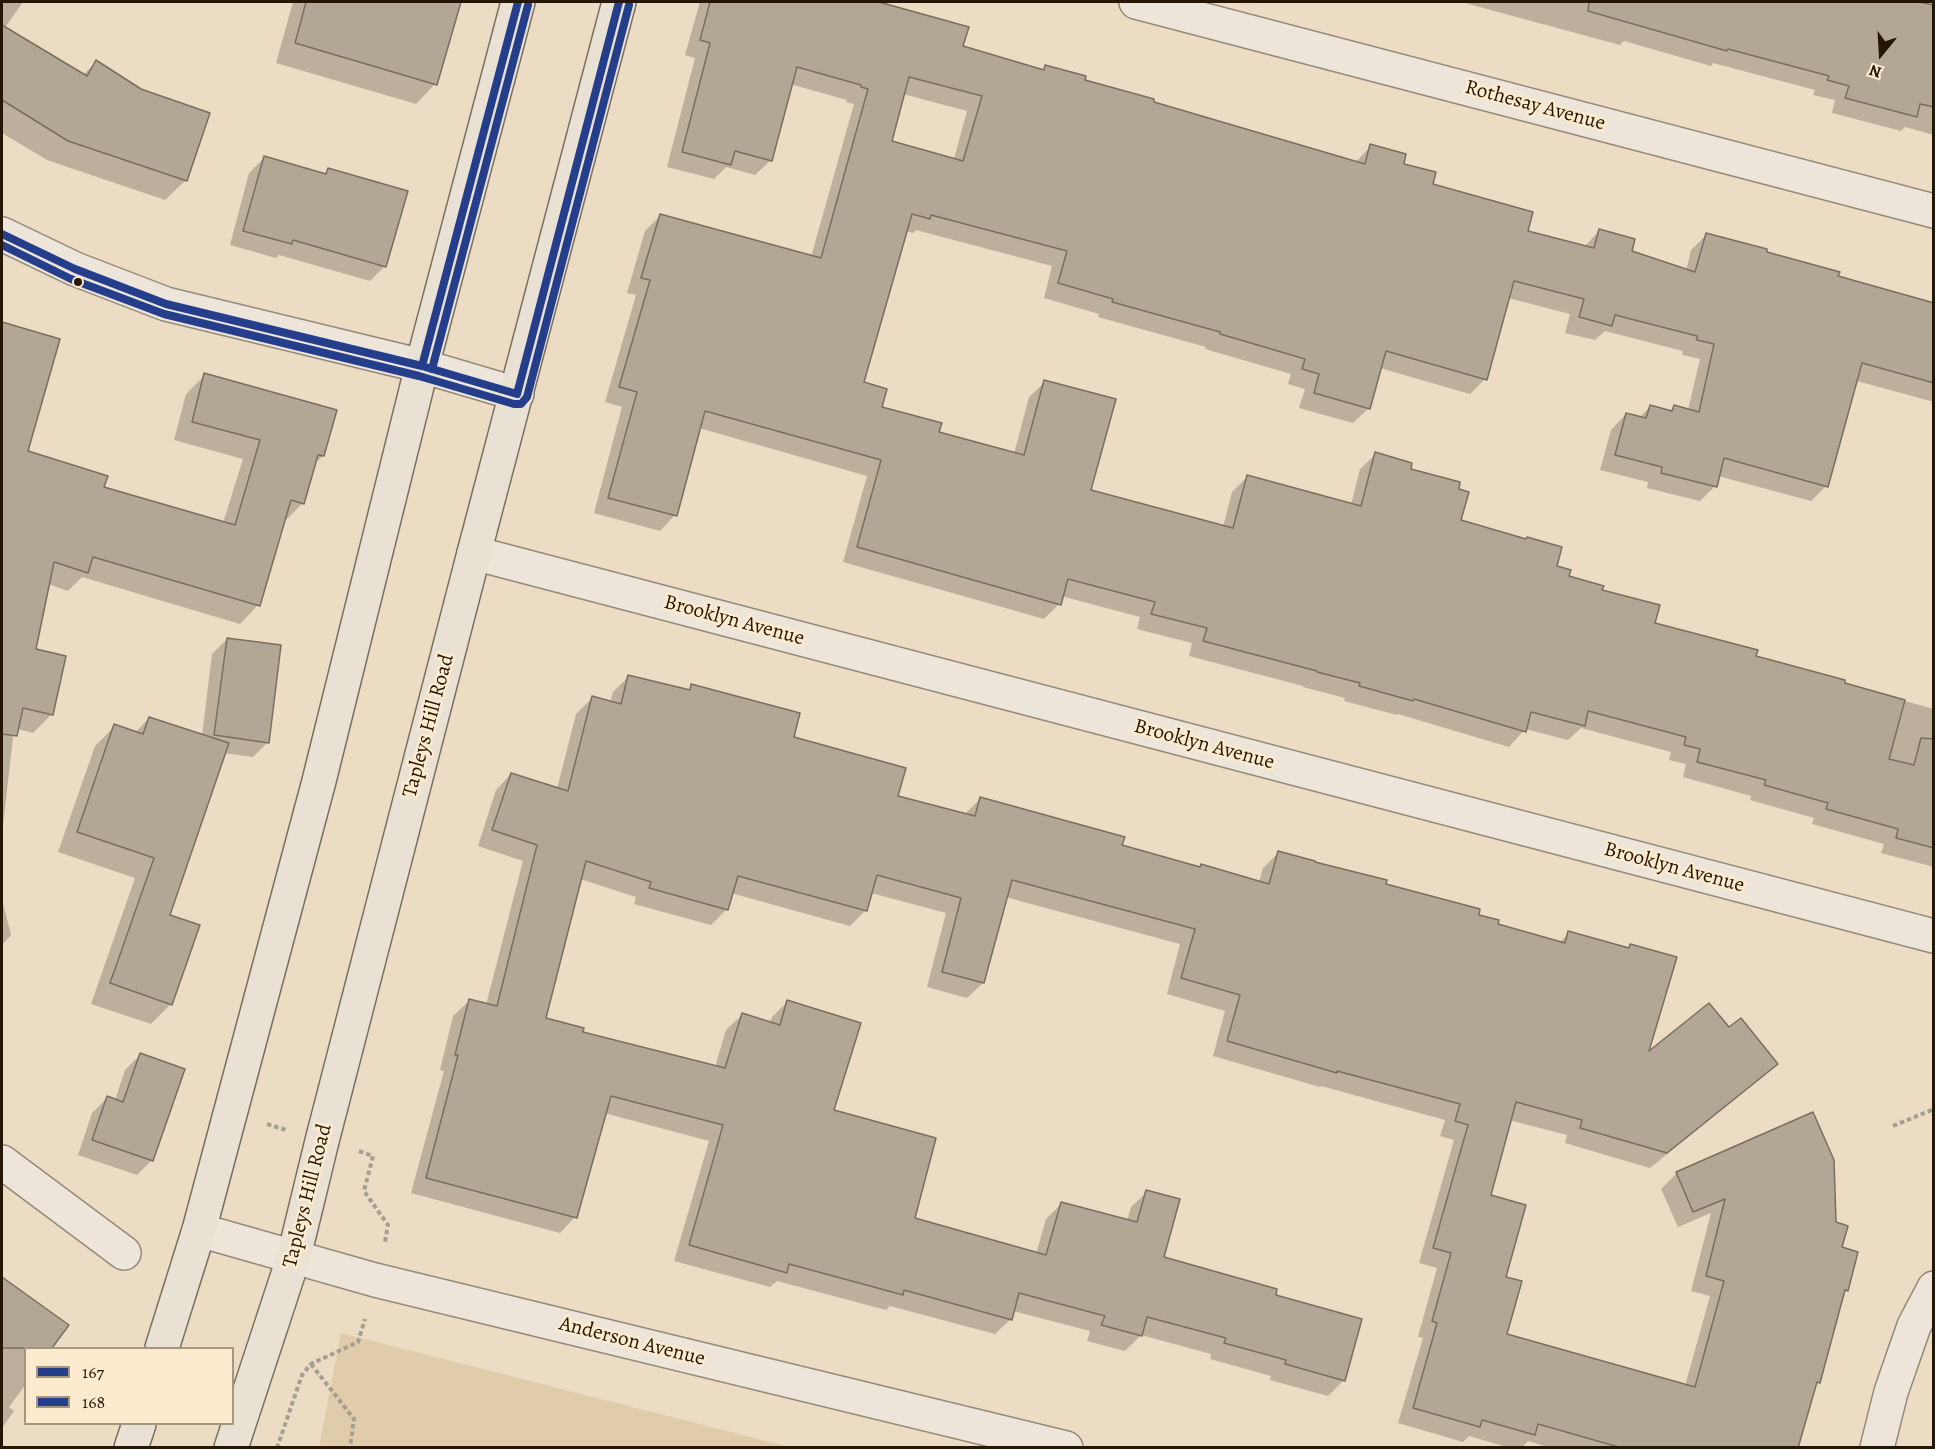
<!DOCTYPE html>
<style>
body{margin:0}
#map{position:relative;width:1935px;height:1449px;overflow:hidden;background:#ebdcc3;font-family:Alegreya,serif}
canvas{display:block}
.frame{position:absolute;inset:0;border:3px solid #251704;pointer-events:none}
.legend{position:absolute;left:24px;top:1347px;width:210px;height:78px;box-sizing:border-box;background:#fcebce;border:2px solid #a6967d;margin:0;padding:8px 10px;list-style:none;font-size:18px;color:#251704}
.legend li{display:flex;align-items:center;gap:12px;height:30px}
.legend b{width:30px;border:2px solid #a6967d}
.north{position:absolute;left:1851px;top:24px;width:60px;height:60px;-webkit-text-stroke:4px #fcebce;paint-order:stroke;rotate:198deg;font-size:16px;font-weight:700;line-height:24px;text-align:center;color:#251704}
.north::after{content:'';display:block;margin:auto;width:21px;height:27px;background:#251704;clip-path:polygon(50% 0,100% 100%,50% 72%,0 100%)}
</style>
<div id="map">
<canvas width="1935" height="1449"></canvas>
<div class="frame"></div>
<ul class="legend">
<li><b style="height:8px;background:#243e8c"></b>167</li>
<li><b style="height:8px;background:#243e8c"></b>168</li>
</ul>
<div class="north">N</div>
</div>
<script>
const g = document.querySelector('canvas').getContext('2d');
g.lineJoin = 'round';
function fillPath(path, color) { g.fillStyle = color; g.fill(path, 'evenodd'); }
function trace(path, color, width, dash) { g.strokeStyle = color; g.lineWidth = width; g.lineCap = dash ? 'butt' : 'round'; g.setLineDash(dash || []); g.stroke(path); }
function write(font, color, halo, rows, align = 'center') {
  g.font = font + ' Alegreya,serif'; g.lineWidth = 5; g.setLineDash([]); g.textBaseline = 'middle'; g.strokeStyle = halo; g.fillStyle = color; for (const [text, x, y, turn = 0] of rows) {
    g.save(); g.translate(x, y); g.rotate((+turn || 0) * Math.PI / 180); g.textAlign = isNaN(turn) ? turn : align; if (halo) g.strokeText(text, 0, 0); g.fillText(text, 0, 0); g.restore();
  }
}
const green = new Path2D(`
 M341 1333 790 1447H319Z`);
const shadow = new Path2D(`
 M2 2H23L4 29 83 75 96 62 186 180 165 200 47 160 2 133Z
 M293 2H459L435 84 416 104 276 63Z
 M700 2H874L967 28 962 47 1041 71 1046 66 1083 81 1355 163 1371 146 1431 185 1526 232 1584 247 1599 231 1630 252 1686 271 1691 250 1706 235 1836 277 1934 315V402L1857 381 1826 486 1811 501 1718 476 1715 486 1700 501 1647 488 1648 482 1600 470 1611 430 1626 414 1639 418 1650 407 1669 412 1674 407 1688 410 1700 359 1682 355 1683 351 1605 331 1595 340 1565 333 1570 314 1508 298 1485 379 1470 394 1380 368 1369 408 1353 423 1299 408 1305 389 1288 384 1291 374 1205 349 1206 347 1098 317 1099 314 1044 298 1052 266 916 230 913 233 906 231 862 383 881 408 937 433 1014 454 1029 397 1045 382 1089 491 1223 527 1232 492 1247 477 1351 505 1360 469 1376 454 1409 470 1459 521 1555 567 1567 578 1600 591 1653 624 1843 684 1934 709V867L1881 853 1884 844 1812 824 1814 818 1750 800 1751 796 1683 777 1686 764 1669 760 1671 752 1581 728 1568 740 1525 729 1509 747 1398 714 1397 715 1344 701 1345 698 1303 687V686L1189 656 1192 643 1137 629 1140 617 1061 596 1059 604 1044 619 843 562 867 476 699 428 675 515 660 531 594 513 622 407 605 402 636 295 627 293 645 231 660 216 811 257 854 104 846 102 847 100 790 84 771 160 755 175 726 167 714 179 667 167 695 58 685 55ZM903 94 967 111 954 159 891 142Z
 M1461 2H1913L1934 7V135L1905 127 1901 131 1832 113 1835 100 1813 95 1815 90 1713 63 1711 66 1624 41 1620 45Z
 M264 158 323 175 328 170 385 266 370 281 279 255 276 258 230 245 249 173Z
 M3 324 27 452 103 488 223 523 243 459 174 440 186 394 205 375 323 456 313 465 303 503 284 522 258 605 240 624 82 577 68 591 48 584 34 650 52 714 33 733 14 728 3 826 2 828V326Z
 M227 639 268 742 253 757 224 753 168 916 171 1004 151 1024 91 1004 135 878 58 852 95 746 115 726 135 733 149 718 202 736 212 654Z
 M629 676 687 691 692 686 792 739 897 797 964 815 980 799 1121 846 1199 868 1259 882 1263 868 1278 853 1477 916 1496 925 1559 943 1569 933 1628 949 1631 946 1647 1055 1729 1029 1776 1064 1760 1079 1650 1168 1565 1143 1567 1135 1509 1120 1489 1196 1504 1278 1505 1335 1685 1386 1710 1296 1691 1291 1711 1213 1678 1227 1661 1189 1676 1174 1812 1114 1840 1249 1846 1290 1843 1294 1818 1383 1814 1387 1796 1448H1551L1528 1441 1521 1448H1510L1469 1436 1463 1442 1398 1423 1423 1338 1418 1337 1437 1268 1419 1263 1454 1140 1440 1136 1445 1120 1321 1086 1320 1087 1213 1056 1225 1011 1167 994 1180 944 1005 897 983 983 967 998 927 987 946 913 871 893 866 910 850 926 731 893 727 909 711 925 634 904 636 897 580 879 544 1020 581 1033 715 1067 726 1030 742 1015 770 1023 772 1017 787 1002 832 1111 913 1219 1036 1254 1046 1219 1062 1203 1127 1221 1131 1207 1147 1192 1162 1258 1274 1296 1344 1380 1328 1396 1270 1380 1271 1376 1210 1359 1211 1354 1141 1335 1125 1351 1087 1341 1090 1331 1013 1311 1011 1319 995 1334 890 1306 886 1310 777 1281 770 1287 674 1261 709 1141 604 1113 575 1217 560 1233 411 1193 444 1071 440 1070 453 1016 469 1001 486 1005 523 861 478 846 496 790 511 774 557 789 576 714 592 698 610 703 613 692Z
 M2 899 11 935 2 945Z
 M140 1055 152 1160 137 1175 78 1155 92 1113 107 1098 115 1100 125 1070Z
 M2 1279 67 1325 51 1348H26V1384L9 1407 14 1411 2 1428Z`);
const building = new Path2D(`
 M306 2H461L437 85 295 43Z
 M710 2H879L969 27 963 46 1044 70 1045 65 1086 76 1085 80 1154 99V102L1365 164 1370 144 1406 154 1404 164 1436 172 1433 184 1533 212 1528 231 1594 248 1599 229 1635 239 1632 251 1695 272 1706 233 1767 249V252L1840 272 1838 276 1934 303V383L1862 363 1828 487 1724 458 1717 487 1661 473 1662 467 1615 455 1626 413 1646 418 1650 405 1672 411 1674 405 1699 412 1714 344 1697 340V336L1615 315 1612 326 1579 317 1584 299 1514 281 1487 380 1386 351 1370 409 1314 393 1319 374 1302 369 1305 359 1220 334V332L1112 302 1113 299 1058 283 1067 251 931 215 930 219 912 214 864 382 887 389 882 407 942 423 939 432 1024 455 1044 380 1116 399 1091 490 1233 528 1247 475 1361 506 1375 452 1412 463 1411 469 1460 482 1459 489 1469 492 1461 520 1526 539 1527 537 1562 547 1557 566 1571 570 1569 576 1604 586 1602 590 1660 605 1655 623 1758 650 1756 656 1845 680V683L1905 700 1889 759 1914 765 1921 738 1934 739V848L1896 838 1898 829 1826 809 1828 803 1764 785 1766 780 1697 762 1700 749 1684 745 1686 737 1588 711 1585 726 1531 712 1526 732 1414 699 1413 701 1359 686 1360 683 1317 672V671L1203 641 1207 628 1151 614 1155 602 1068 579 1061 605 857 547 881 460 705 411 677 516 608 498 637 392 619 387 650 280 641 278 660 214 821 258 868 89 861 87V85L797 67 772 161 735 151 731 165 682 152 710 43 700 40ZM909 77 982 96 963 161 892 141Z
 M1589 2H1919L1934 5V107L1920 104 1917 117 1845 98 1849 86 1827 80 1829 76 1728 49 1727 51 1588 11Z
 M2 25 87 76 96 60 141 89 210 113 187 181 68 141 2 100Z
 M264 156 326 174 328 168 408 191 386 267 293 240 292 244 243 231Z
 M2 322 60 339 28 451 108 476 104 487 235 525 260 440 192 422 204 373 337 410 324 456 318 455 304 504 291 500 260 606 93 557 88 573 54 562 36 649 66 656 53 715 23 708 17 736 2 734Z
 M227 638 281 645 269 743 214 735Z
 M628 675 690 690 691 684 800 713 794 737 906 768 898 796 975 816 980 797 1125 837 1122 845 1200 867 1201 864 1269 884 1278 851 1315 861V862L1387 880 1386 884 1480 909 1479 915 1499 920 1498 924 1565 943 1568 931 1629 948 1630 944 1677 957 1649 1051 1709 1003 1729 1027 1741 1018 1778 1064 1667 1153 1580 1128 1582 1120 1516 1102 1491 1195 1526 1205 1506 1277 1522 1281 1507 1334 1695 1387 1724 1281 1706 1276 1725 1199 1693 1212 1676 1172 1813 1112 1834 1160 1836 1222 1848 1226 1842 1247 1858 1252 1848 1291 1845 1290 1820 1383 1817 1382 1798 1448H1622L1538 1424 1535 1435 1482 1420 1480 1427 1413 1408 1437 1323 1432 1321 1451 1253 1433 1248 1468 1125 1455 1121 1460 1104 1337 1071V1073L1227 1041 1240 995 1181 978 1195 929 1012 880 984 983 942 972 961 898 877 875 867 911 738 876 728 910 649 888 651 882 586 861 546 1018 584 1028 583 1032 725 1068 742 1013 780 1025 787 1000 861 1023 834 1110 936 1138 915 1218 1046 1255 1061 1202 1137 1222 1146 1190 1180 1199 1164 1257 1277 1289 1276 1295 1362 1319 1345 1381 1285 1364 1286 1360 1224 1343 1226 1338 1147 1317 1142 1336 1101 1325 1105 1316 1019 1293 1012 1320 904 1290 903 1295 789 1264 787 1273 689 1245 723 1125 611 1096 577 1218 426 1178 458 1055H455L469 999 497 1006 537 845 492 830 511 773 568 791 592 696 621 704Z
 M149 717 229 743 170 915 200 925 172 1005 110 983 154 858 77 832 114 724 143 734Z
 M140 1053 185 1069 153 1161 92 1140 107 1096 123 1102Z
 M2 1277 69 1325 52 1348H2Z`);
const path = new Path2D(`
 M267 1124 286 1130
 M1893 1126 1934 1109
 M359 1151 373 1156 364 1191 388 1225 385 1242
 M311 1364 354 1419 350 1448
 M277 1448 302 1375 311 1364 358 1342 365 1319`);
const minor = new Path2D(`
 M1136 2 1934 211
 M2 234 75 269 166 304 422 366 517 394
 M474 553 1934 936
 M2 1162 124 1253
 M199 1230 375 1280 1066 1448
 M1877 1448 1891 1392 1914 1326 1934 1288`);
const major = new Path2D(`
 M162 1348 199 1230 319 781 422 366 518 2
 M131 1448 139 1424
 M231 1448 294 1256 322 1141 474 553 619 2`);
const bus1 = new Path2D(`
 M2 234 75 269 166 304 422 366 517 394 619 2
 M422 366 518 2`);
const bus2 = new Path2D(`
 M2 245 71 279 164 314 419 376 514 404H521L527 397 629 5
 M432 369 528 5`);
const markers = [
 [78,282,5,"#251704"]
];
const streetNames = [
 ["Rothesay Avenue",1535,106,15],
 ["Brooklyn Avenue",734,621,15],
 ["Tapleys Hill Road",429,726,-75],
 ["Brooklyn Avenue",1204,745,15],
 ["Brooklyn Avenue",1674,868,15],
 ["Tapleys Hill Road",308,1196,-76],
 ["Anderson Avenue",632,1342,14]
];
fillPath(green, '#e0ccaa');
fillPath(shadow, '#0003');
fillPath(building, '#b2a795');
trace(building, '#786f60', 1.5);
trace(minor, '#948a7a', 36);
trace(major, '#786f60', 36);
trace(path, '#a59e93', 4, [4.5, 3]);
trace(minor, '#ede5d9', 33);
trace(major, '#e9e1d3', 33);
trace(bus1, '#243e8c', 8);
trace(bus2, '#243e8c', 8);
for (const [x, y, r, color] of markers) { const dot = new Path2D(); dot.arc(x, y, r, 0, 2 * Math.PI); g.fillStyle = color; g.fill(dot); trace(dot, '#fcebce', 2); }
write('21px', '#251704', '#fcebce', streetNames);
</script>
